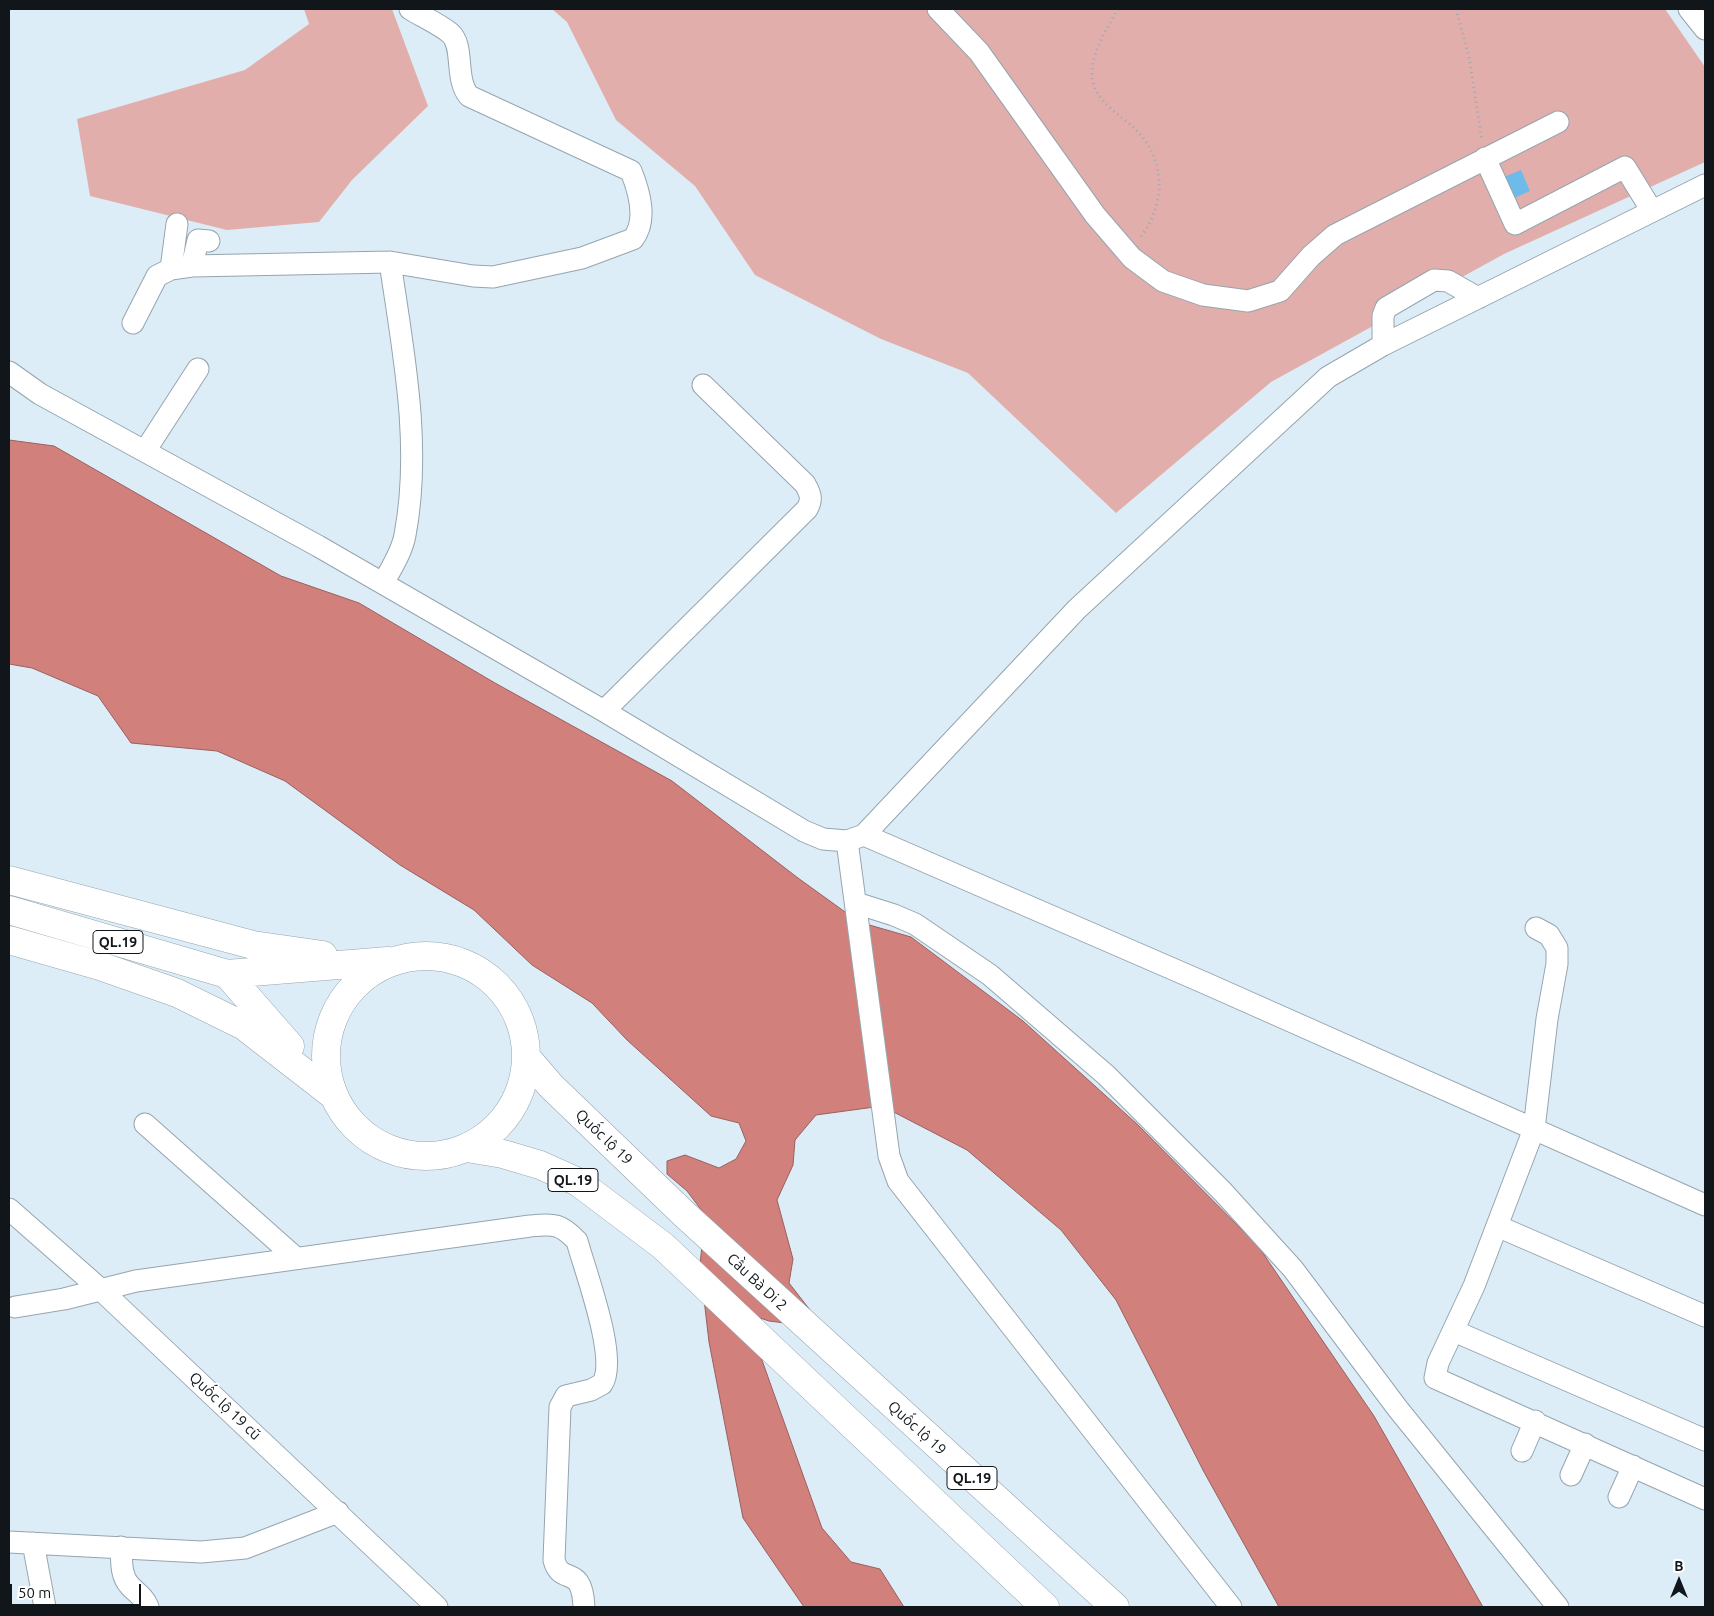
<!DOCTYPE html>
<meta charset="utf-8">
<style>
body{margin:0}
#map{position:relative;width:1714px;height:1616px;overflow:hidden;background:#dcedf8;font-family:Ubuntu,sans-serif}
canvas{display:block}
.frame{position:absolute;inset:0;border:10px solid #10161a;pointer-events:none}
.north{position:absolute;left:1654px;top:1556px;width:50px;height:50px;-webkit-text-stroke:4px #fff;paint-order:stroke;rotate:0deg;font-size:14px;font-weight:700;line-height:20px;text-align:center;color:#10161a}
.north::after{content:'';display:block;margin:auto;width:18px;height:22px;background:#10161a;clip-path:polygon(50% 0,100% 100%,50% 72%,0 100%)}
.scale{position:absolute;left:10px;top:1584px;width:131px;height:22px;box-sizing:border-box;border:2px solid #10161a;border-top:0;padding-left:6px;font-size:15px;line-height:18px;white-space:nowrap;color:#10161a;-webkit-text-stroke:4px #fff;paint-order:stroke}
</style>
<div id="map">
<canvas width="1714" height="1616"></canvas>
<div class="frame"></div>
<div class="north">B</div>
<div class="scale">50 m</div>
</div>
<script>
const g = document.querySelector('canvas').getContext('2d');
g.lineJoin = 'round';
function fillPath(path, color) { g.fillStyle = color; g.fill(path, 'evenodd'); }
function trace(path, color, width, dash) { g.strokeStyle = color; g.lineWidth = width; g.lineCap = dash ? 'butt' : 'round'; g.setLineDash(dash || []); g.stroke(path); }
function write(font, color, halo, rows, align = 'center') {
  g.font = font + ' Ubuntu,sans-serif'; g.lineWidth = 4; g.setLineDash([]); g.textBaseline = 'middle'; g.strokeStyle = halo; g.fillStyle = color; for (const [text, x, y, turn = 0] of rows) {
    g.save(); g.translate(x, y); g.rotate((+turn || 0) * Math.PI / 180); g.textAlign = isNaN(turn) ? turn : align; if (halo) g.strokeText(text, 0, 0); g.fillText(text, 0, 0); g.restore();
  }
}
const green = new Path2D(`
 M304 9H392L428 106 352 180 319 222 227 230 90 196 77 119 245 70 309 24Z
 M552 9H1665L1705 67V162L1504 254 1271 382 1116 513 968 373 881 339 755 275 695 186 616 120 567 22Z`);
const water = new Path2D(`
 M9 440 54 446 281 576 359 603 495 683 672 781 798 878 859 922 911 937 1023 1021 1137 1124 1258 1246 1374 1416 1483 1607H1279L1204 1472 1116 1300 1061 1230 967 1150 882 1106 816 1115 795 1140 793 1165 777 1200 793 1259 789 1283 810 1310 793 1324 769 1321 757 1317 754 1338 822 1528 851 1562 880 1569 904 1607H804L743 1518 709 1342 700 1265 705 1215 687 1191 667 1174V1161L685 1155 719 1168 736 1159 746 1141 739 1123 711 1116 627 1040 592 1003 532 965 474 910 400 865 285 781 217 751 131 743 98 696 32 668 9 664Z`);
const building = new Path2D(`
 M1521 170 1530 191 1496 206 1487 184Z`);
const path = new Path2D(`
 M1118 9C1107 29 1091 52 1092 76 1094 101 1118 113 1134 128 1166 158 1167 203 1140 238
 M1456 9 1469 57 1482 140`);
const minor = new Path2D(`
 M938 9 979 52 1095 215 1132 258 1163 281 1203 295 1248 301 1280 291 1311 256 1335 235 1558 122
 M1689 9 1705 29
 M1485 158 1515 224 1625 167 1652 211
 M192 266 198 240 209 241
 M171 269 177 224
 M133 323 157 276 171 269 192 266 390 262 473 276 493 277 582 258 633 239C648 220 639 191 631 171L469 96C454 78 465 46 450 33 439 24 423 17 410 9
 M1383 345V316L1386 308 1434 280 1448 281 1478 298
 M9 372 40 394 318 546 604 711 804 831 823 839 847 841 889 1156 898 1181 1231 1607
 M145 451 198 369
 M383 583C391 569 402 552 405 535 422 445 403 351 390 262
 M604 711 807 509C813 499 810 493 805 484L703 385
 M864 835 1205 983 1705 1205
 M847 841 864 835 1077 609 1328 377 1383 345 1705 185
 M856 903 894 915 915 924 990 975 1106 1075 1223 1192 1293 1269 1398 1409 1558 1607
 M1536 928 1549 935 1557 948V964L1547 1019 1534 1129 1474 1286 1438 1363 1435 1378 1705 1499
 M145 1124 296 1258
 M9 1209 100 1289 437 1607
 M1497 1226 1705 1316
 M15 1307 64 1299 136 1281 530 1226C554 1224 560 1223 577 1241 585 1271 619 1360 602 1384L591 1390 566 1396 560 1407 554 1560C561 1587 582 1562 584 1607
 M1454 1331 1705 1440
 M1522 1451 1535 1421
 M1571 1475 1585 1444
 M1619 1497 1633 1466
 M9 1542 201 1552 245 1548 338 1512
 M33 1543 45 1607
 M121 1547C122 1561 120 1575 130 1586 138 1594 144 1597 148 1607`);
const highway = new Path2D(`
 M9 880 253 945 323 955
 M9 910 227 974 388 961
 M9 940 100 966 177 993 244 1026 333 1095
 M326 1056a100 100 0 1 1 200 0a100 100 0 1 1-200 0Z
 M227 974 290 1046
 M527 1058 551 1086 684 1214 1115 1607
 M467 1148 503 1154 540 1165 578 1182 663 1246 1045 1607`);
const shields = [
 [118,942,50],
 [573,1180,50],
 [972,1478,50]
];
const shieldNames = [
 ["QL.19",118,942],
 ["QL.19",573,1180],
 ["QL.19",972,1478]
];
const streetNames = [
 ["Quốc lộ 19",604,1137,44],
 ["Cầu Bà Di 2",757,1282,43],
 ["Quốc lộ 19 cũ",225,1406,43],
 ["Quốc lộ 19",917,1428,42]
];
fillPath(green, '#e2aeab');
fillPath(water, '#d2807c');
trace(water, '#98605f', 1);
fillPath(building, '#6dbbea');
trace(minor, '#95a5af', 23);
trace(highway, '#95a5af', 29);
trace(path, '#9caab2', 3, [1, 4]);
trace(minor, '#fff', 21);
trace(highway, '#fff', 28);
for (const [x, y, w] of shields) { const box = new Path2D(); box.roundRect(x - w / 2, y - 11.5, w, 23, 4); g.fillStyle = '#fff'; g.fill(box); trace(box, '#10161a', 1); }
write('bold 14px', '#10161a', null, shieldNames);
write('15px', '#10161a', '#fff', streetNames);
</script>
